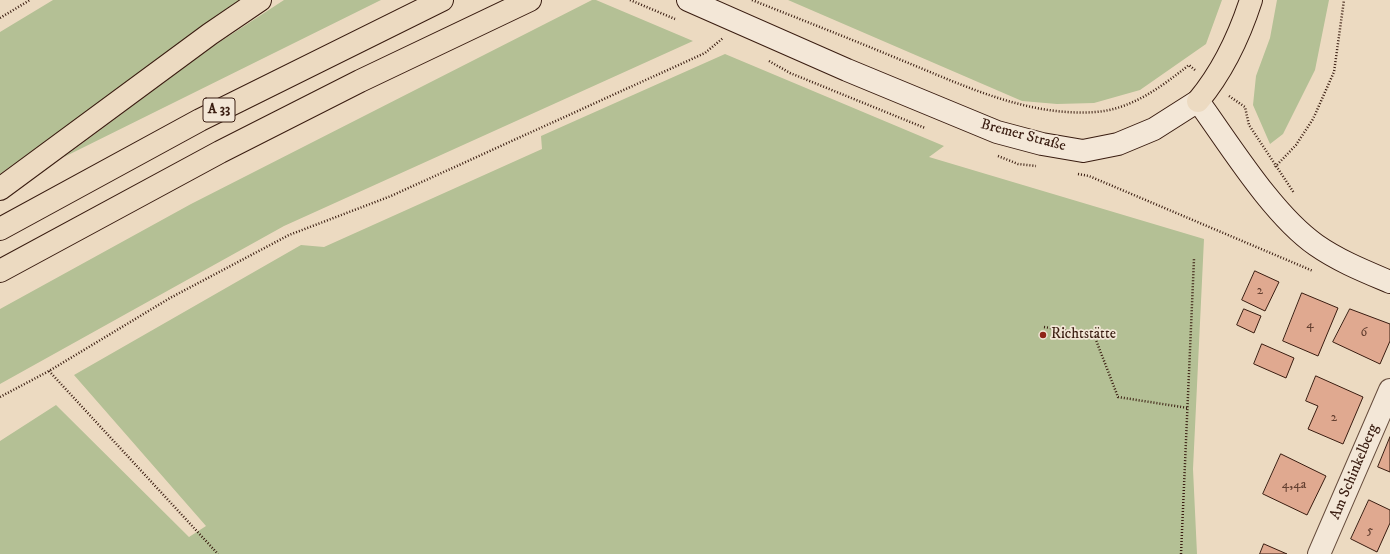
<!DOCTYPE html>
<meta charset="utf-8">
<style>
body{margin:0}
canvas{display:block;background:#ecdac1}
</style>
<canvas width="1390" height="554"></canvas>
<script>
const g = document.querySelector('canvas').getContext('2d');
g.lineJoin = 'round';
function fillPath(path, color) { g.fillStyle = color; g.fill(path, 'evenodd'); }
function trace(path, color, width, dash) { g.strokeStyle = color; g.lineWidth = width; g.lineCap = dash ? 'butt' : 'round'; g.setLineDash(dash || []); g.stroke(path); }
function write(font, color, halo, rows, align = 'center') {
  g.font = font + ' "IM FELL DW Pica",serif'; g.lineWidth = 3.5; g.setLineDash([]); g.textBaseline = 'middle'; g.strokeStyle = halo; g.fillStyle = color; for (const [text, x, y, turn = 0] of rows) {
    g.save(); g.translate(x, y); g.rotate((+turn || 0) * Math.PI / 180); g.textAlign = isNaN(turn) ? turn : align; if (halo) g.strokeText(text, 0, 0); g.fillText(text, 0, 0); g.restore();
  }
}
const green = new Path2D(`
 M53 0H241L0 174V32Z
 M284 0H381L64 157 212 47Z
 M592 0H596L693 41 284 226 0 384V309L191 204Z
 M788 0H1222L1206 44 1140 90 1094 103 1057 104 1022 101Z
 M1277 0H1329L1315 70 1283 134 1270 144 1253 105 1256 76 1270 38Z
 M725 54 944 146 929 157 1204 239 1193 469 1197 554H0V441L56 405 189 537 206 526 74 375 301 245 324 247 542 149 541 136Z`);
const building = new Path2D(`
 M1255 271 1279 282 1265 311 1242 300Z
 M1302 293 1338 308 1318 356 1283 341Z
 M1244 309 1261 316 1254 333 1237 325Z
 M1350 309 1390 324V341L1380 364 1333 342Z
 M1262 344 1294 358 1286 378 1254 364Z
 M1316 376 1363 397 1343 444 1308 429 1318 406 1306 401Z
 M1390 437V472L1378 467Z
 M1281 454 1326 476 1307 515 1263 494Z
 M1369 500 1390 510V523L1377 552 1351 539Z
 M1264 544 1287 554H1260Z`);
const path = new Path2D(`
 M630 0 675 19
 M752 0C802 20 851 39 901 60 963 85 1027 117 1096 112 1132 109 1161 87 1189 65L1195 70
 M0 18 30 0
 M769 61 790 73 925 128
 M1229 96 1245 107 1249 125 1294 193
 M998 156 1018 164 1036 166
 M1275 167 1296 145 1313 119 1334 72 1344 0
 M1078 174 1089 176 1313 271
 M1044 327 1094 335 1118 397 1188 408
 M49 371 218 554
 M0 397 49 371 170 298 289 235 391 196 705 53 723 38
 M1181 554 1194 259`);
const street = new Path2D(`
 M1319 554 1390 390`);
const secondary = new Path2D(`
 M688 0 847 70 997 132 1042 144 1083 151 1118 144 1154 129 1198 101C1230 145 1272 214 1316 245 1339 261 1364 271 1390 282`);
const highway = new Path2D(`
 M1198 101C1223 71 1239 37 1251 0
 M0 189 210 34 260 0
 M0 229 200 120 442 0
 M0 271 220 152 360 81 530 0`);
const markers = [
 [1043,335,4,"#8f2418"]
];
const numberNames = [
 ["2",1260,291],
 ["4",1310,325],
 ["6",1364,333],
 ["2",1334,418],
 ["4,4a",1294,485],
 ["5",1370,531]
];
const shields = [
 [219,110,32]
];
const shieldNames = [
 ["A 33",219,110]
];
const streetNames = [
 ["Bremer Straße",1023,136,15],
 ["Am Schinkelberg",1355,472,-67]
];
const poiNames = [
 ["Richtstätte",1051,335]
];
fillPath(green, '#b4c095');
fillPath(building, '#e0a990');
trace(building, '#391c10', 1);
trace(street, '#664c3c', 24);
trace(secondary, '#391c10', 24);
trace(highway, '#391c10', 24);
trace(path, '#391c10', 2.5, [1, 2]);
trace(street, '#f3e7d7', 22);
trace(secondary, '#f3e7d7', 22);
trace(highway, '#ecdac1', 22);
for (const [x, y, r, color] of markers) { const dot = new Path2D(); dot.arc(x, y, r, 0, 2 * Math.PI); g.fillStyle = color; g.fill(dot); trace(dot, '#f3e7d7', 1.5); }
write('13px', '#633f30', null, numberNames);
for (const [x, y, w] of shields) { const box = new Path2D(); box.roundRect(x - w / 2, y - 12, w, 24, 3); g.fillStyle = '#f3e7d7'; g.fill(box); trace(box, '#391c10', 1); }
write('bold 14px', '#391c10', null, shieldNames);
write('15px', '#391c10', '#f3e7d7', streetNames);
write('15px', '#391c10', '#f3e7d7', poiNames, 'left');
</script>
